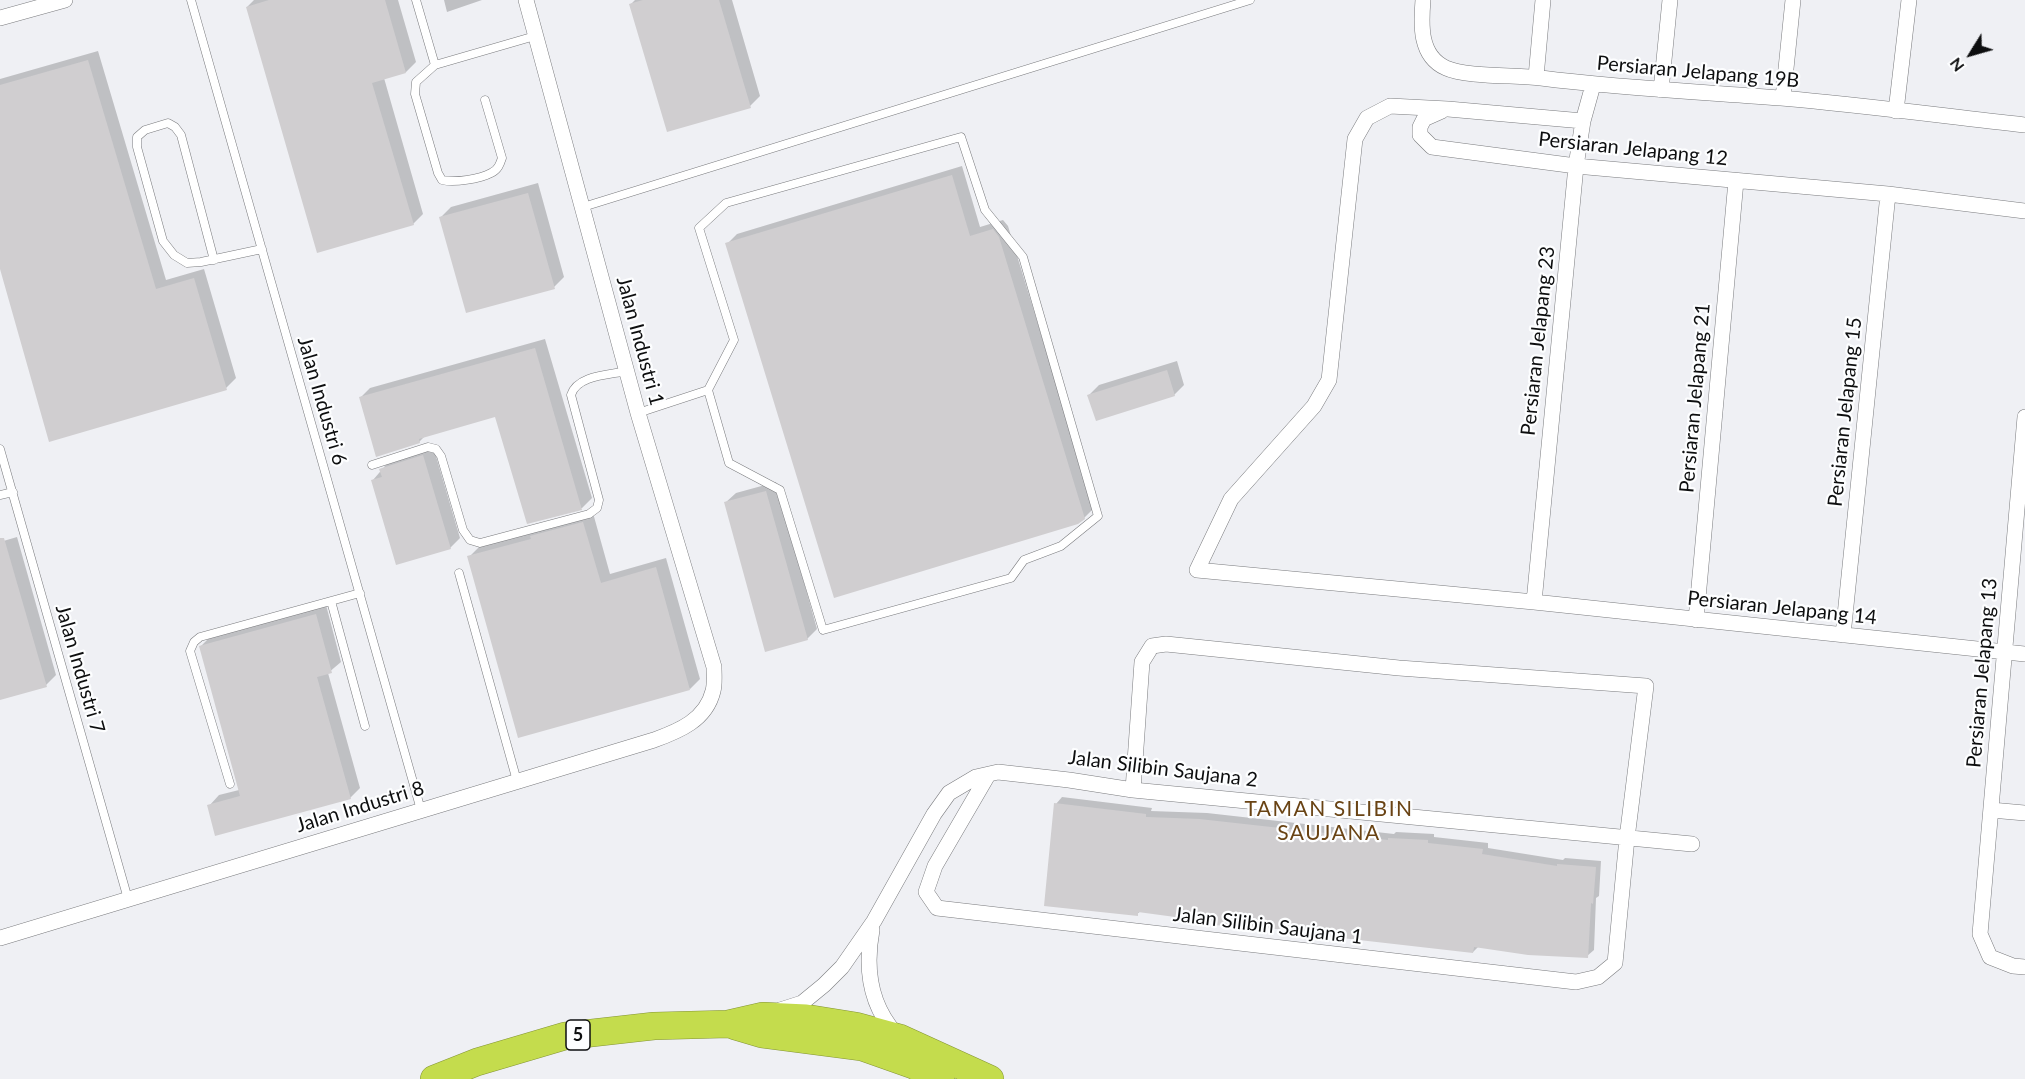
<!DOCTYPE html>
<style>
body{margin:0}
#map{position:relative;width:2025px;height:1079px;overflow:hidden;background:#eff0f4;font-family:Lato,sans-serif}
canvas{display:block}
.north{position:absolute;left:1941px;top:24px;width:60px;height:60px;-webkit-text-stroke:4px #fdfeff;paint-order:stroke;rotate:233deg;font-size:16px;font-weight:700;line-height:24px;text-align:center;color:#0d0e0f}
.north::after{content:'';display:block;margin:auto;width:21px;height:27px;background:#0d0e0f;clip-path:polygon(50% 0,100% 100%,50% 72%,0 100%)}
</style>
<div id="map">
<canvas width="2025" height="1079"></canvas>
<div class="north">N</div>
</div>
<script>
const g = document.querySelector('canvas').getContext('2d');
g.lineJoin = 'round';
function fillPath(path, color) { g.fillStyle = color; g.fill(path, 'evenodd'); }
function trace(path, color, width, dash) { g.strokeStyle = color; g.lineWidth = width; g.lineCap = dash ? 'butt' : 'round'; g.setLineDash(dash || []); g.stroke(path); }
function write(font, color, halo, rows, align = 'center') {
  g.font = font + ' Lato,sans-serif'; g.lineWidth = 4.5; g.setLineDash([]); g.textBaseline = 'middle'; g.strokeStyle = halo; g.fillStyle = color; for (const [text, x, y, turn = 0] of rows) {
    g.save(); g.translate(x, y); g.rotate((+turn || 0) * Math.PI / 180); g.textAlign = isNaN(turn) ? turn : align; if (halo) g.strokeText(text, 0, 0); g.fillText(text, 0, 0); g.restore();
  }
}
const shadow = new Path2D(`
 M254 0H398L416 62 406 72 384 78 423 214 413 224 247 7Z
 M444 0H482L447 12Z
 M635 0H732L760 96 750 106 631 4Z
 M98 51 166 280 204 269 236 378 226 388 0 266V79Z
 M962 166 980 227 1003 220 1008 226 1094 508 1084 518 727 244 737 234Z
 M538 183 564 277 554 287 441 217 451 207Z
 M545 339 592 498 582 508 528 523 496 415 426 435 419 442 360 398 370 388Z
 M1177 361 1184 385 1174 395H1089L1099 385Z
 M433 446 460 538 450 548 373 480 391 459Z
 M776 482 817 629 807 639 725 503 736 493Z
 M593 513 610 574 666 558 700 679 690 689 469 557 479 547Z
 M17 537 56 675 46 685 0 698V542Z
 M326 605 341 662 328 673 360 788 350 798 209 806 219 795 239 790 201 646 211 636Z
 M1062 797 1152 808 1151 811 1207 813 1394 834 1396 832 1434 834V837L1488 843V848L1563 860 1565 858 1601 861 1599 896 1596 898 1594 950 1587 956 1479 946 1473 952 1326 931 1141 911 1137 914 1056 804Z`);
const building = new Path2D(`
 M269 0H385L406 73 372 83 414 225 317 253 246 7Z
 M643 0H719L751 108 667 132 629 4Z
 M88 60 156 289 194 278 227 390 49 442 0 269V85Z
 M952 175 970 236 993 229 999 237 1085 519 1078 524 834 598 725 243Z
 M528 193 555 289 466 313 439 217Z
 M535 348 582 510 527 524 495 417 419 439 420 443 376 457 359 397Z
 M1167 370 1175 396 1096 421 1087 395Z
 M423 455 451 549 396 565 371 480 382 477 379 469Z
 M766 491 808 640 765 652 724 502Z
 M583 522 601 583 656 567 690 690 518 738 467 556 531 539 530 536Z
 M0 538H4L47 687 0 700Z
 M316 614 332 673 317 677 351 799 215 836 207 805 240 796 199 646Z
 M1054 803 1146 814V817L1199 819 1388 840V838L1428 840V843L1483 849 1482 854 1557 866V864L1596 867 1593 904 1591 903 1588 958 1528 955 1474 947 1473 953 1324 936V932L1212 925V922L1138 912V916L1044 906Z`);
const lane = new Path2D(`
 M191 0 421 810
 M416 0 435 65
 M485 100 502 158C500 164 498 170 491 173 480 179 454 183 442 180L438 173 415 94 416 82 435 65 535 36
 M961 137 985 210 1023 257 1098 516 1061 546 1024 560 1011 578 823 630 780 490 729 463 708 390 734 340 699 228 726 203Z
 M583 207 1250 0
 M214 260 181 135 175 127 168 123 145 130 137 137V147L163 241 174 255 187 263 201 262 262 249
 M638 413 708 390
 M0 449 128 899
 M372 465 428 447 436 449 441 456 463 530 470 540 480 543 589 514 597 508 599 500 571 395C577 375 609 375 627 371
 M0 495 13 492
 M459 573 517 781
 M331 601 365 726
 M230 784 190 651 194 642 200 637 360 593`);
const street = new Path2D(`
 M1423 0C1421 24 1419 56 1446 68 1465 77 1517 75 1541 78 1620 88 1701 92 1781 98 1862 105 1944 116 2025 125
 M0 18 65 0
 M1536 77 1543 0
 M1661 90 1670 0
 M1783 98 1793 0
 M1442 111 1424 119 1420 127V135L1432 147 1576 166 1888 194 2025 211
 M1896 111 1909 0
 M1583 121 1448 109 1390 106 1367 118 1355 139 1329 380 1314 406 1231 499 1197 570 1534 602 2025 654
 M2025 417 1980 934 1990 957 2013 966 2025 967
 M1534 602 1576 166 1583 121 1593 85
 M1696 620 1736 181
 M1843 635 1888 194
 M988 775 935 866 926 892 937 908 1576 982 1598 977 1615 963 1627 838 1646 686 1399 668 1166 644 1152 646 1142 662 1133 790
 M1991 810 2025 813
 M872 930C865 968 869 1004 896 1034
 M0 938 654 740C679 731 706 720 713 691 715 684 714 675 714 667L638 413 526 0
 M780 1010 802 1003 824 985 842 967 874 921 934 814 949 793 976 777 998 772 1069 780 1133 790 1692 844`);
const highway = new Path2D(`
 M735 1026 762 1034 862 1047 913 1065 941 1079
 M434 1079 477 1062 565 1036 654 1026 728 1024 763 1016 806 1018 856 1026 900 1038 990 1079`);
const shields = [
 [578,1035,24]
];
const shieldNames = [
 ["5",578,1035]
];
const streetNames = [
 ["Persiaran Jelapang 19B",1698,72,5],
 ["Persiaran Jelapang 12",1633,149,6],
 ["Jalan Industri 1",640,341,75],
 ["Persiaran Jelapang 23",1538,341,-84],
 ["Persiaran Jelapang 21",1695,398,-85],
 ["Jalan Industri 6",322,401,74],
 ["Persiaran Jelapang 15",1845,412,-84],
 ["Persiaran Jelapang 14",1782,608,6],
 ["Jalan Industri 7",80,669,74],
 ["Persiaran Jelapang 13",1982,673,-85],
 ["Jalan Silibin Saujana 2",1163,769,7],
 ["Jalan Industri 8",360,807,-17],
 ["Jalan Silibin Saujana 1",1268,926,7]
];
const neighbourhoodNames = [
 ["TAMAN SILIBIN",1329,809],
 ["SAUJANA",1329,833]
];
fillPath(shadow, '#0003');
fillPath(building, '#d0ced0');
trace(lane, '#7a7b7e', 9);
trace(street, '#7a7b7e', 16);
trace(highway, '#849437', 28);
trace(lane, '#fff', 8);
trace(street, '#fff', 15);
trace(highway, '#c4dc4d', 27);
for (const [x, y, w] of shields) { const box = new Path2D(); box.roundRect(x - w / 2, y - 15, w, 30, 4.5); g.fillStyle = '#fdfeff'; g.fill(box); trace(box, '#0d0e0f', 1.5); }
write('bold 18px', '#0d0e0f', null, shieldNames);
write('20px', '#0d0e0f', '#fdfeff', streetNames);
g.letterSpacing = '1.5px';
write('21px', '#694314', '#fdfeff', neighbourhoodNames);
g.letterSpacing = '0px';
</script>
